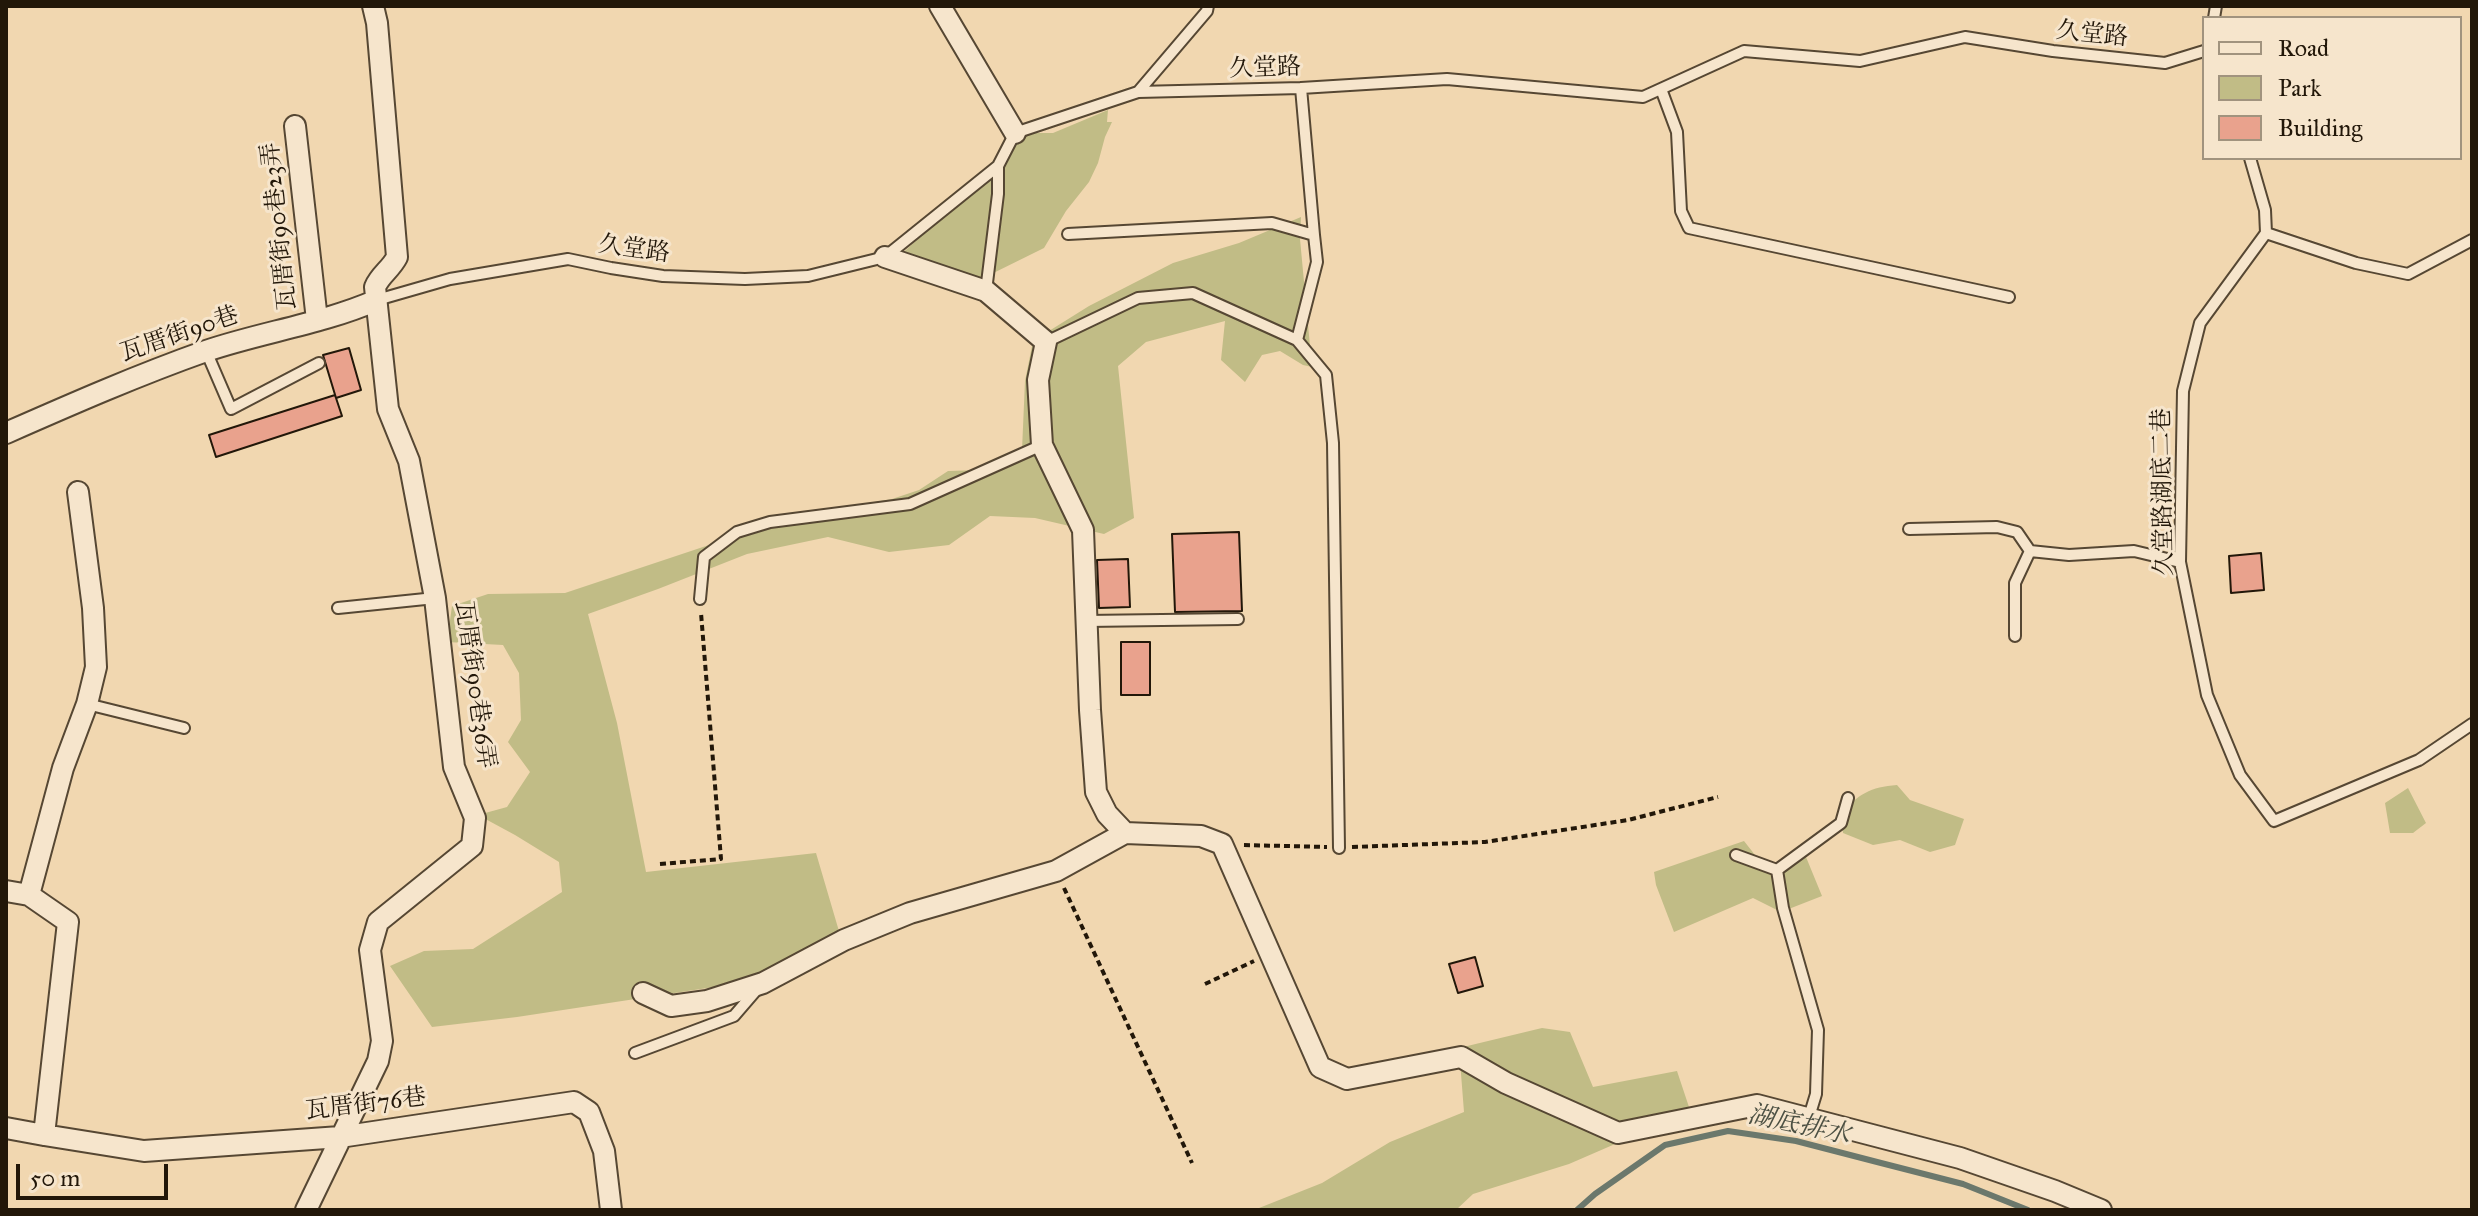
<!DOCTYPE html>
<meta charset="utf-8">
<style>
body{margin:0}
#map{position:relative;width:2478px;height:1216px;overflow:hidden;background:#f1d7b0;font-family:"IM FELL Great Primer",serif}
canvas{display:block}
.frame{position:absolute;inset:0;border:8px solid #221709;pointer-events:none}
.legend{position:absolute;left:2202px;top:16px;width:260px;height:144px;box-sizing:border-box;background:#f6e5cc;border:2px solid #a1937e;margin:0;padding:10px 14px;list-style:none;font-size:24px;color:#221709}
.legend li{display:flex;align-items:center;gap:16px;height:40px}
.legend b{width:40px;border:2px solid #a1937e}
.scale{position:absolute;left:16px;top:1164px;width:152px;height:36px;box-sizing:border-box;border:4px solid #221709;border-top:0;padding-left:10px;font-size:24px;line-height:28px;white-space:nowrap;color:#221709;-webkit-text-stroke:6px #f6e5cc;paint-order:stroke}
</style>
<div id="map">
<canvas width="2478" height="1216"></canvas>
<div class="frame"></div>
<ul class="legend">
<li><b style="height:10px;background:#f6e5cc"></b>Road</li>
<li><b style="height:22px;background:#c1bc86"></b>Park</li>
<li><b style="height:22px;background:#e9a28d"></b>Building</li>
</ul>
<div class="scale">50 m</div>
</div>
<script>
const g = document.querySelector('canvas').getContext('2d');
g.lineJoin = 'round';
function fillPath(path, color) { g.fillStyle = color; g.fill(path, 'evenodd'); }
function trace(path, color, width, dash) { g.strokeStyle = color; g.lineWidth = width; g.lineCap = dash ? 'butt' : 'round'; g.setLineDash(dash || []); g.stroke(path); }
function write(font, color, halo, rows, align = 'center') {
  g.font = font + ' "IM FELL Great Primer","Noto Serif TC",serif'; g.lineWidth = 6; g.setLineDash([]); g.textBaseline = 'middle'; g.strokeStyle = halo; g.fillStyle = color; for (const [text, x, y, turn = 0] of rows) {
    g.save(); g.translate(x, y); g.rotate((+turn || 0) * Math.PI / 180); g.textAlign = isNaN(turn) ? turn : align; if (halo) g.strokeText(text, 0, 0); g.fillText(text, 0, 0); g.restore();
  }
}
const green = new Path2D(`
 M1108 110 1107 122H1112L1105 137 1098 163 1089 182 1066 211 1044 248 961 289 958 288 955 293 913 273 895 260 997 166 1015 133H1053Z
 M1301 217 1300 239 1310 346 1326 370 1303 365 1280 351 1262 355 1245 382 1221 360 1225 321 1146 342 1118 366 1134 518 1104 534 1035 518 990 516 949 545 889 552 828 537 747 554 658 589 588 614 617 723 646 872 816 853 841 938 773 978 517 1017 432 1027 390 966 424 951 473 949 562 892 559 862 515 835 478 815 507 807 530 772 508 742 521 720 519 673 503 645 447 642 452 606 488 594 565 593 715 543 780 518 892 499 919 490 948 471 980 470 1022 450 1025 381 1033 341 1089 306 1173 263 1239 243Z
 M1897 785 1910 800 1964 819 1955 845 1930 852 1900 840 1873 845 1843 833 1841 815C1857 794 1871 787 1897 785Z
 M2408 788 2426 823 2413 833H2390L2385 803Z
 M1744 841 1766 869 1801 850 1806 857 1822 896 1781 912 1753 898 1674 932 1656 885 1654 872Z
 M1542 1028 1570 1032 1593 1087 1677 1071 1696 1128 1622 1141 1569 1164 1473 1194 1456 1210H1254L1322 1183 1390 1142 1464 1112 1459 1048Z`);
const stream = new Path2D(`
 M1577 1210 1595 1194 1665 1145 1728 1131 1796 1141 1881 1163 1963 1184 2028 1210`);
const building = new Path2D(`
 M349 348 361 390 336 398 323 355Z
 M335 395 342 416 216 457 209 435Z
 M1239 532 1242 611 1175 612 1172 534Z
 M2261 553 2264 590 2231 593 2229 556Z
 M1128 559 1130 607 1099 608 1097 560Z
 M1121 642H1150V695H1121Z
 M1475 957 1483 986 1458 993 1449 964Z`);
const path = new Path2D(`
 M1244 845 1327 847
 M1352 847 1485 842 1628 820 1718 797
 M660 864 721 859 701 613
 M1064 888 1192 1163
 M1205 984 1254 961`);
const lane = new Path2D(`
 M2214 18 2216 6
 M1301 88 1314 235
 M1661 89 1677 132 1681 211 1689 228 2009 297
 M1138 92 1207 11 1208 6
 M2250 158 2265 210 2266 233 2356 263 2408 274 2472 240
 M2266 233 2200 323 2183 391 2180 562 2207 695 2240 775 2274 821 2419 760 2472 724
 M1068 234 1272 223 1314 235 1317 262 1297 340 1326 375 1333 443 1339 848
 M986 291 998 194V166
 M377 300 450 279 568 259 611 268 663 276 745 279 808 276 885 257 998 166 1015 133 1138 92 1301 88 1447 79 1643 97 1744 51 1860 61 1965 37 2053 51 2165 63 2204 51
 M1046 342 1138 298 1193 293 1297 340
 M206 351 231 409 319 363
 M1909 529 1997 527 2017 532 2030 551 2069 555 2134 551 2180 562
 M700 599 704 557 737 532 770 522 910 504 1042 445
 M338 608 435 598
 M1086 621 1238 619
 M2015 636V583L2030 551
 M87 704 184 728
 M1736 855 1777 870
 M635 1053 734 1016 759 987
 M1809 1117 1816 1094 1818 1030 1783 908 1777 870 1841 823 1848 798`);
const street = new Path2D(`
 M940 6 1015 133
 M295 126 317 320
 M885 257 986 291 1046 342 1038 380 1042 445 1083 530 1090 710 1096 792 1107 814 1125 833 1201 836 1222 844 1320 1067 1347 1079 1461 1057 1506 1083 1618 1133 1757 1105 1960 1158 2055 1191 2101 1210
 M6 433C72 404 138 375 206 351 262 332 322 324 377 300
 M6 891 29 895 68 922 44 1135 6 1128
 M29 895 63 768 87 704 96 667 93 608 78 492
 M643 993 671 1006 707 1001 763 983 844 940 910 913 1056 871 1125 833
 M44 1135 144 1151 340 1137 574 1102 589 1112 604 1151 611 1210
 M306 1210 378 1061 382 1041 370 950 378 922 472 846 475 818 454 767 435 598 409 461 388 409 375 287C380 275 391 269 397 257L377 23 373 6`);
const streetNames = [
 ["久堂路",2092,35,6],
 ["久堂路",1265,69,-2],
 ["瓦厝街90巷23弄",280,226,-96],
 ["久堂路",634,250,8],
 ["瓦厝街90巷",180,335,-19],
 ["久堂路湖底二巷",2164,492,-91],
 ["瓦厝街90巷36弄",474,685,82],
 ["瓦厝街76巷",366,1105,-7]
];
const waterNames = [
 ["湖底排水",1799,1126,12]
];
fillPath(green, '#c1bc86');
trace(stream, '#6b786c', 6);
fillPath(building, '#e9a28d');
trace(building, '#221709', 2);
trace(lane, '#564733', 14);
trace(street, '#564733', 24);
trace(path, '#221709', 4, [6, 4]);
trace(lane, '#f6e5cc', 10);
trace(street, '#f6e5cc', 20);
write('24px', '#221709', '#f6e5cc', streetNames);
write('italic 26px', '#4c5043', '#f6e5cc', waterNames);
</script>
